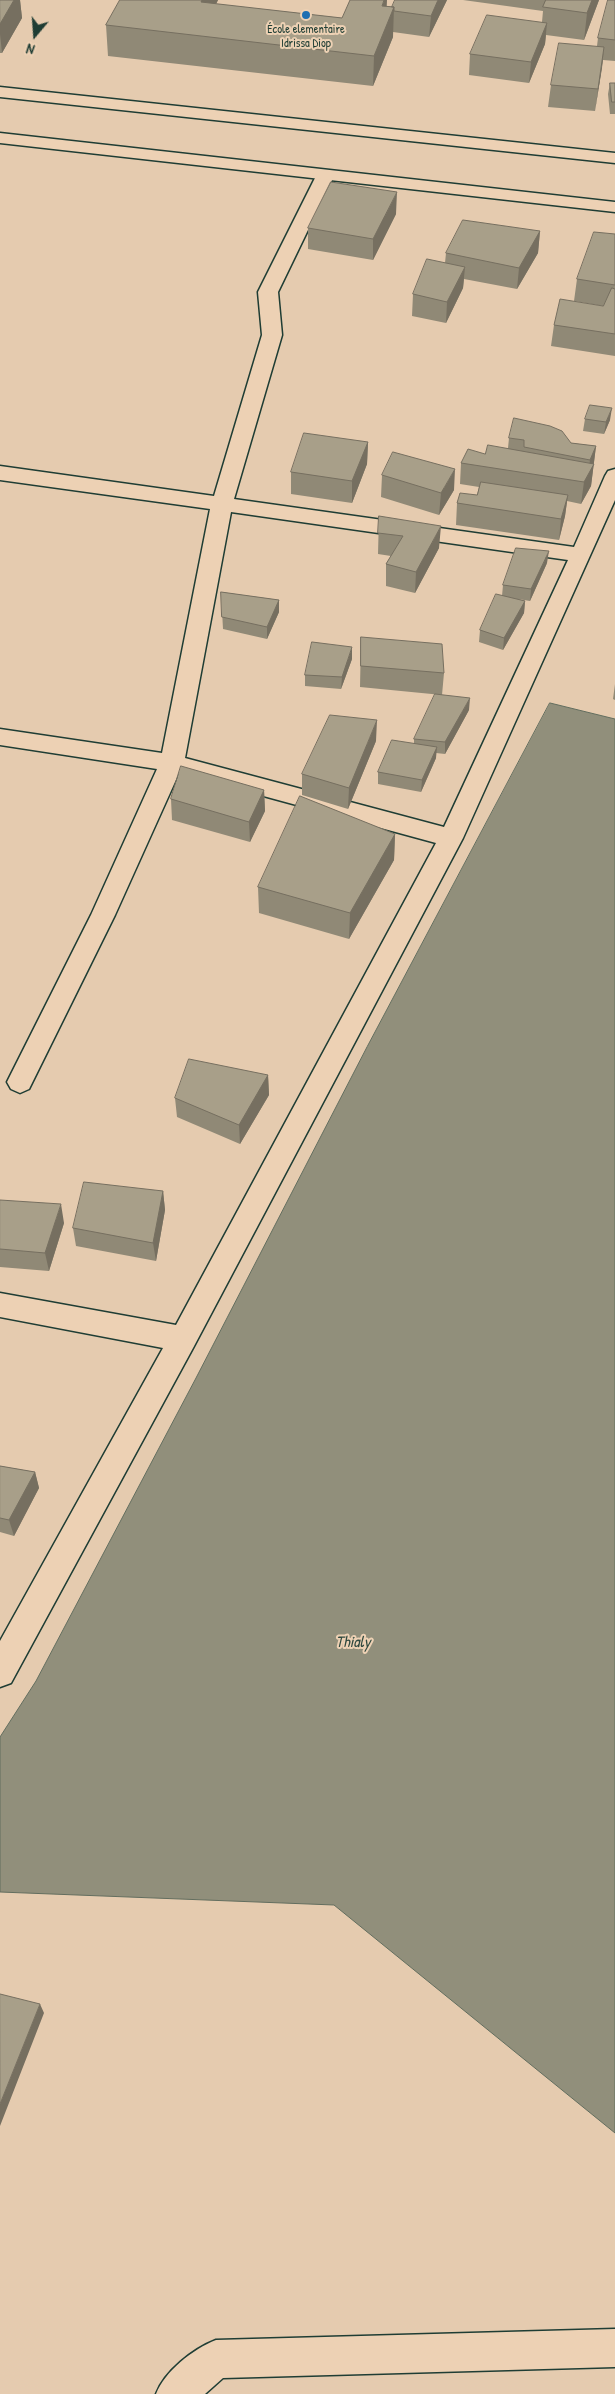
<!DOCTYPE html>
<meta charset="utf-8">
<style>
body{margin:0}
#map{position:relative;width:615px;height:2394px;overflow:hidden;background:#e5cbaf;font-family:"Patrick Hand",sans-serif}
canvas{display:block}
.north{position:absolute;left:10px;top:10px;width:50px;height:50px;-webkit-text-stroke:4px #edd1b4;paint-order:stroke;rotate:198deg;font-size:14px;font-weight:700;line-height:20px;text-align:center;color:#1f3d34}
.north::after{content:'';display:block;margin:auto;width:18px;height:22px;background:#1f3d34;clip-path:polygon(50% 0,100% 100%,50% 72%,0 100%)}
</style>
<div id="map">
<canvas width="615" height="2394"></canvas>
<div class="north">N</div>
</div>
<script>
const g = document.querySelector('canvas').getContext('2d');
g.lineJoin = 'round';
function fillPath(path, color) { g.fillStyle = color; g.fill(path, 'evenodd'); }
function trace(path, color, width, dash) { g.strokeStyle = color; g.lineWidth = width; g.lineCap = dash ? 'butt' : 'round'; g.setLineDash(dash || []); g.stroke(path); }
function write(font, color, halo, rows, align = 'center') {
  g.font = font + ' "Patrick Hand",sans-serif'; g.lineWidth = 4; g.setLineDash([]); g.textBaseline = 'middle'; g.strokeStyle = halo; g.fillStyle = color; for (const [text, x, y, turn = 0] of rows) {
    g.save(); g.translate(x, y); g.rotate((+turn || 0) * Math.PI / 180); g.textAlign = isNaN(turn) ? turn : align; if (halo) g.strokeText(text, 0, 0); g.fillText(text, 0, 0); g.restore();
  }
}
const water = new Path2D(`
 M550 703 615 719V2133L334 1905 0 1892V1737L36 1681 196 1378 367 1047Z`);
const street = new Path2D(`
 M325 171 331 172 334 176 278 292 282 335 234 499 574 547 605 476 608 471 615 469V500L463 838 193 1348 11 1683 0 1687V1641L163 1348 0 1317V1293L176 1325 436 843 179 773 115 915 29 1089 20 1093 11 1089 7 1082 91 915 157 769 0 745V729L162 753 210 509 0 480V466L214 496 262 335 258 292 316 176 319 172ZM231 512 568 560 444 827 185 758Z
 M615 2329V2367L223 2378 205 2394H156C165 2371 193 2349 216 2340Z`);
const secondary = new Path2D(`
 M0 87 615 153V163L0 97Z
 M0 133 615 202V212L0 143Z`);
const wall = new Path2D(`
 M0 0H20L22 18 2 53H0Z
 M120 0H218L216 4 342 18 387 6 392 7 447 0 429 37 393 32V37L373 86 108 56 106 25Z
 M463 0H599L584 40 546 35 545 44 529 83 469 75 470 54 542 22 543 11Z
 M615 0V61L603 60 595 111 548 107 551 85 597 46 598 38Z
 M610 83H615V114H610L608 94Z
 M396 214 373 260 308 249V228Z
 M540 231 538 253 517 289 464 279 463 288 446 323 412 316 413 294 445 263 446 253Z
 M615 234V356L551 346 554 325 603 306 574 301 577 279Z
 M585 419 610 420 604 434 583 431Z
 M509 438 571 443 596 446 591 486 581 504 567 501 565 516 559 540 456 525 457 503 477 495 479 487 460 484 461 463 485 454 508 448Z
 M368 442 367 464 352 503 291 494V472Z
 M382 475 454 490 439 515 381 497Z
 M379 516 439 548 415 593 386 586V564L391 556 378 554Z
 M547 563 530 601 518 599 525 601 524 613 503 650 479 642 480 630 502 596 503 585Z
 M221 592 279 600V612L267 639 223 629Z
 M361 637 444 673 442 695 360 687Z
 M352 659 341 689 305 686V675Z
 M615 684V700L613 699Z
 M469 710 445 754 436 753V758L421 792 378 784V772L414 743V739Z
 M376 741 348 809 302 795V774Z
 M264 790 265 811 250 842 172 820 171 799Z
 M395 834 394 860 349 939 259 913 258 887Z
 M268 1075 269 1095 240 1144 177 1117 175 1098Z
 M163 1191 165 1210 156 1261 76 1246 73 1228Z
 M0 1200 64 1223 49 1271 0 1267Z
 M0 1466 35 1472 39 1488 14 1536 0 1532Z`);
const shadedWall = new Path2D(`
 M14 0H20L22 18 2 53 0 34V24Z
 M202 0H218L202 32 201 2Z
 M384 0H387L386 22 382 6Z
 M438 0H447L429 37 431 16Z
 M592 0H599L584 40 587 13Z
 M394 7 393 37 373 86 374 56Z
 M547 23 545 44 529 83 531 62Z
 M604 47 602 68 595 111 598 89Z
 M397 192 396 214 373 260V239Z
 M540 231 538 253 517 289 519 268Z
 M465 267 463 288 446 323 447 302Z
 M612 408 610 420 604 434 606 422Z
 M368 442 367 464 352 503V481Z
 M596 446 591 486 581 504 584 482 588 475 590 460Z
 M455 469 454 490 439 515 441 493Z
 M568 495 565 516 559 540 561 519Z
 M441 526 439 548 415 593 416 572Z
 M549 551 547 563 530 601 531 589Z
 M279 600V612L267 639V627Z
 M525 601 524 613 503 650 504 638Z
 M352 647V659L341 689 342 677Z
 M470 698 469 710 445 754V742Z
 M377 720 376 741 348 809 349 788Z
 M437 747 436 758 421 792 422 780Z
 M264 790 265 811 250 842 249 822Z
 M395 834 394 860 349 939 350 913Z
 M268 1075 269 1095 240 1144 239 1125Z
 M163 1191 165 1210 156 1261 153 1243Z
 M61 1204 64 1223 49 1271 45 1253Z
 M35 1472 39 1488 14 1536 9 1520Z
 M40 2004 44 2013 0 2126V2104Z`);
const building = new Path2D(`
 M0 0H14L0 24Z
 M120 0H202L201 2 342 18 350 0H384L382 6 394 7 374 56 106 25Z
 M395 0H438L431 16 394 11V7H392Z
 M546 0H592L587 13 543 7Z
 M608 0H615V40L598 38Z
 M487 15 547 23 531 62 470 54Z
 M559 43 604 47 598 89 551 85Z
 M610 83H615V102H612Z
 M331 182 397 192 373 239 308 228Z
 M463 220 540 231 519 268 446 253Z
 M594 232 615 234V285L577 279Z
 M427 259 465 267 447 302 413 294Z
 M612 288 615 289V334L554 325 560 299 603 306Z
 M590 405 612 408 606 422 585 419Z
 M514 418 550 426 562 431 571 443 596 446 590 460 524 447V440L509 438Z
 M304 433 368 442 352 481 291 472Z
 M488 445 594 464 584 482 461 463 468 449 485 454Z
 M393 452 455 469 441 493 382 475Z
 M481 482 568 495 561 519 457 503 460 493 477 495Z
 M379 516 441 526 416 572 386 564 403 536 378 533Z
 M516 548 549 551 531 589 503 585Z
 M221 592 279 600 267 627 222 617Z
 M496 594 525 601 504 638 480 630Z
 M361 637 442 644 444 673 361 666Z
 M312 642 352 647 342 677 305 675Z
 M435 694 470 698 445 742 414 739Z
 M330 715 377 720 349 788 302 774Z
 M392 740 437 747 422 780 378 772Z
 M181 766 264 790 249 822 171 799Z
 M300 796 395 834 350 913 258 887Z
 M189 1059 268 1075 239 1125 175 1098Z
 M84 1182 163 1191 153 1243 73 1228Z
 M0 1200 61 1204 45 1253 0 1249Z
 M0 1466 35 1472 9 1520 0 1518Z
 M0 1994 40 2004 0 2104Z`);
const markers = [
 [306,15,5,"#1f6fb2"]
];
const farPoinames = [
 ["École elementaire",306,30],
 ["Idrissa Diop",306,44]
];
const waterNames = [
 ["Thialy",353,1643]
];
fillPath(water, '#918f7b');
trace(water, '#636e5f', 1);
trace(street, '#1f3d34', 3);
trace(secondary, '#1f3d34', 3);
fillPath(street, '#edd1b4');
fillPath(secondary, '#edd1b4');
fillPath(wall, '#908976');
fillPath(shadedWall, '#766f60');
fillPath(building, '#a89f89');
trace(building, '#766f60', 1);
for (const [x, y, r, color] of markers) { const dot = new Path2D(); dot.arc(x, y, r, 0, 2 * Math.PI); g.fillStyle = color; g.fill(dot); trace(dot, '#edd1b4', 2); }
write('12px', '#1f3d34', '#edd1b4', farPoinames);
write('italic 16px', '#30493f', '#edd1b4', waterNames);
</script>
